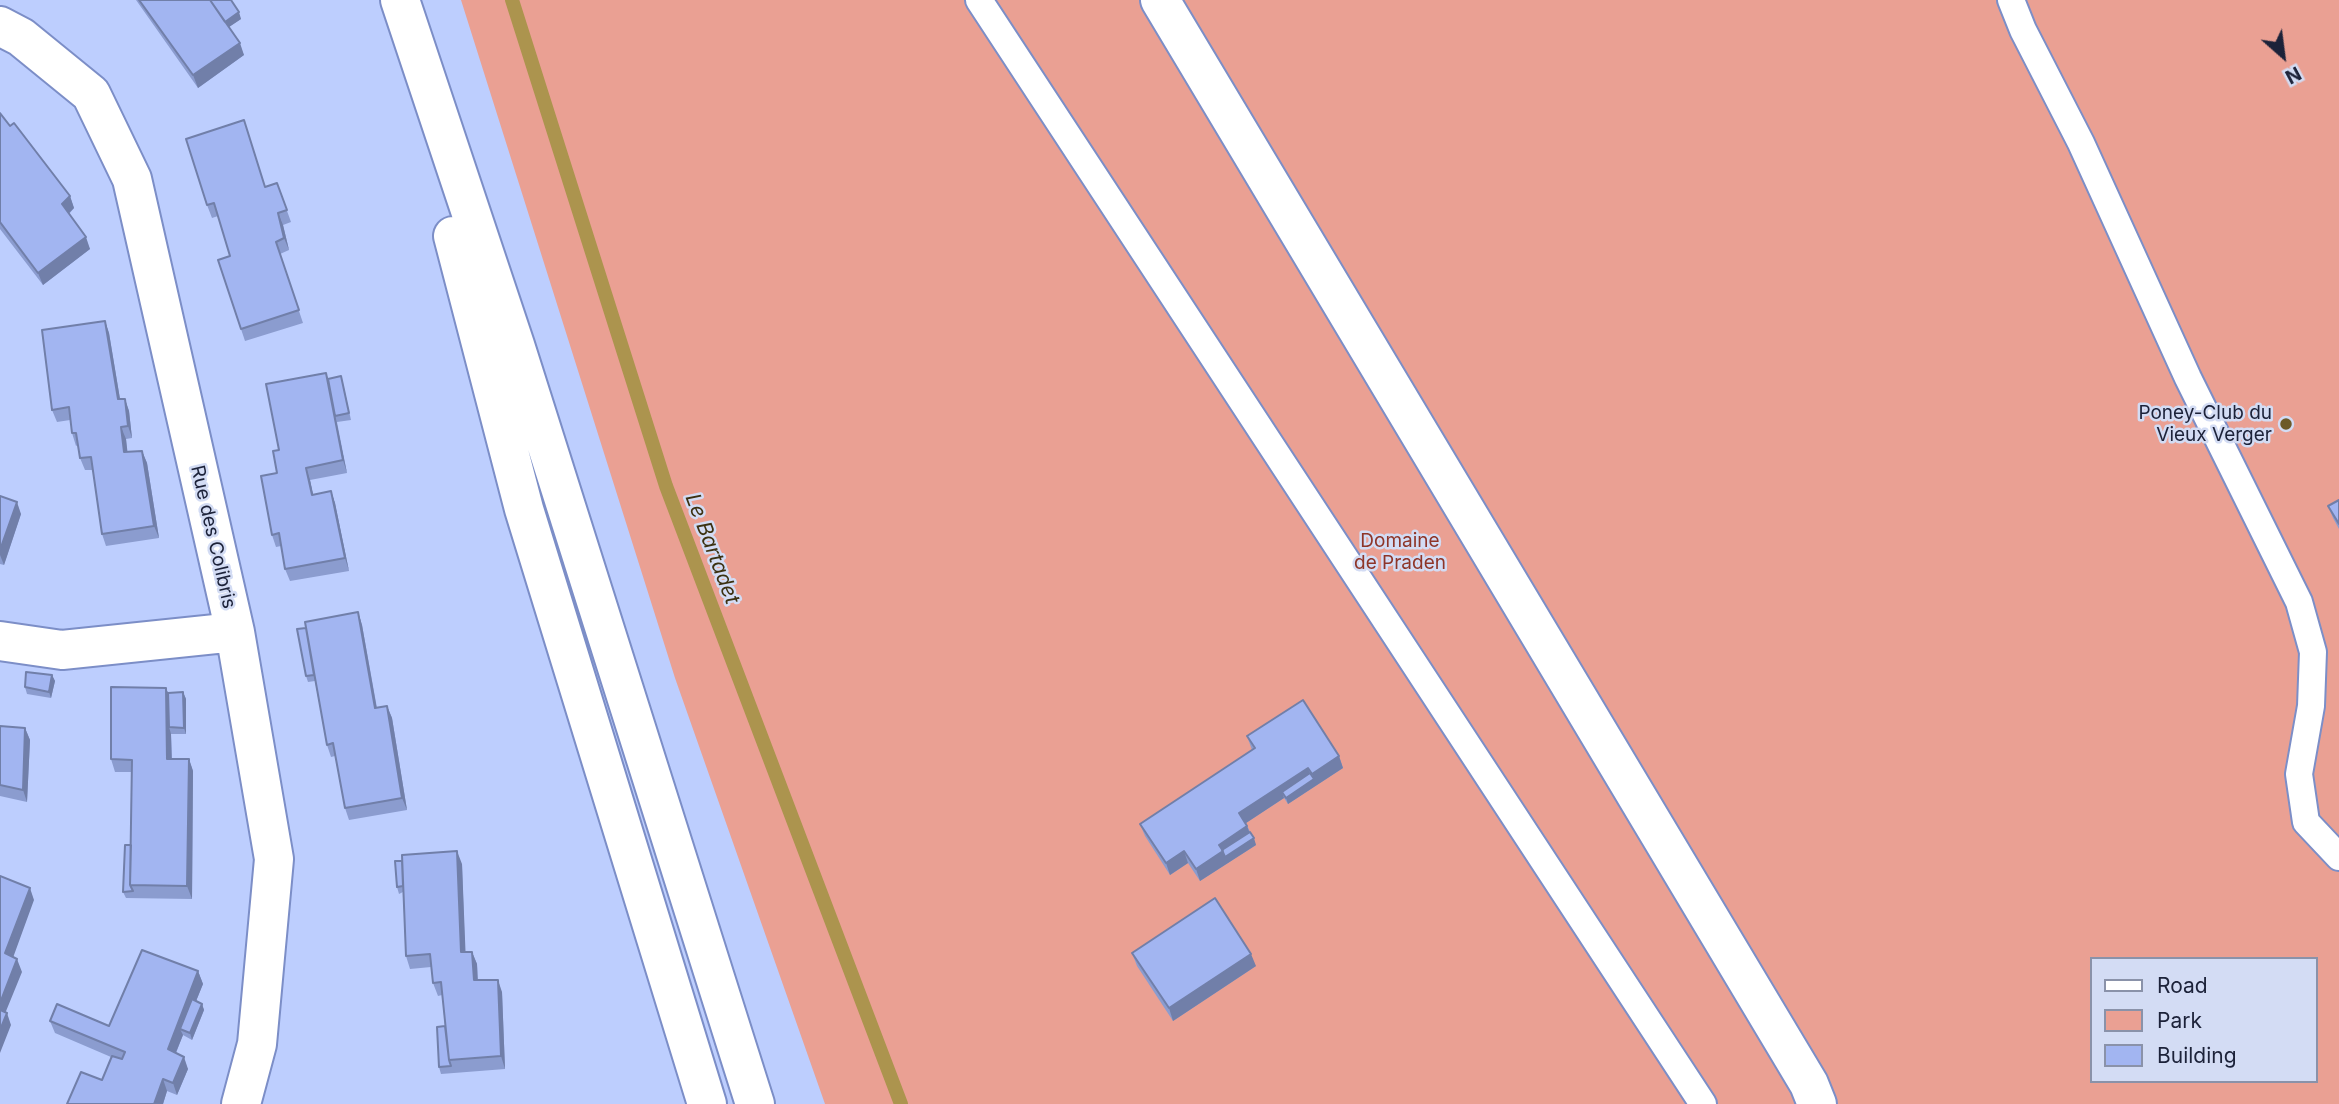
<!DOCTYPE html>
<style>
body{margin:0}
#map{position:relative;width:2339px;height:1104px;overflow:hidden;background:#bdcefe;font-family:Inter,sans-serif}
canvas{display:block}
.legend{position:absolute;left:2090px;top:957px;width:228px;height:126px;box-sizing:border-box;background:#d3dcf4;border:2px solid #8a92a9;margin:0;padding:9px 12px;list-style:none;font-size:21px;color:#1c2239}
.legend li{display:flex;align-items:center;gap:14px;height:35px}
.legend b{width:35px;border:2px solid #8a92a9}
.north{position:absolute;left:2248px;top:21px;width:70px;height:70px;-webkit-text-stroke:5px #d3dcf4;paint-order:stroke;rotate:152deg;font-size:19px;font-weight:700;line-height:28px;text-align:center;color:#1c2239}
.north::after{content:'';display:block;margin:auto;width:24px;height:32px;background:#1c2239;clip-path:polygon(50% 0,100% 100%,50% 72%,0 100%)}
</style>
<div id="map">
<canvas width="2339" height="1104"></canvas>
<ul class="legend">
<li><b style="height:9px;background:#fff"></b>Road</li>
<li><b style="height:19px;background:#eaa093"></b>Park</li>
<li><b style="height:19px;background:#a2b5f1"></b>Building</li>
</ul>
<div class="north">N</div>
</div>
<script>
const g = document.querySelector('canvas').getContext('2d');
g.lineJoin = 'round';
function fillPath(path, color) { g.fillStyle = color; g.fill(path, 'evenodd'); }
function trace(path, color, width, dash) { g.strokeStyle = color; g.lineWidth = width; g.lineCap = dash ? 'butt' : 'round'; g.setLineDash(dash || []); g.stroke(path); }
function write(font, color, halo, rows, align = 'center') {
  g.font = font + ' Inter,sans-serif'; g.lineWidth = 5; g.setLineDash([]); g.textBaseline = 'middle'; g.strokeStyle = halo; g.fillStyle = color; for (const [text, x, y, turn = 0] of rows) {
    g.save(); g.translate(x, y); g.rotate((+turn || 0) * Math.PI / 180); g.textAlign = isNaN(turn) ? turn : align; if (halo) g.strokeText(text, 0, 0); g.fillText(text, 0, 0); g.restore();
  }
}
const green = new Path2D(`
 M461 0H2339V1104H825L675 678ZM2092 959H2316V1081H2092Z`);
const stream = new Path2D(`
 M512 0 666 486 901 1104`);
const service = new Path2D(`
 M979 0 1703 1104
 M2011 0 2023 30 2081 143 2188 378 2299 602 2313 652 2311 706 2299 774 2306 822 2339 857`);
const minor = new Path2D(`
 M1160 0 1809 1084 1817 1104
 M0 26 21 37 91 94 132 179 235 632 274 859 257 1044 241 1104
 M0 641 62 650 235 632`);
const secondary = new Path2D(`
 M400 0 515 345 755 1104
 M453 236 524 509 707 1104`);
const wall = new Path2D(`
 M136 0H231L241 19 229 27 244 55 198 88Z
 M0 113 70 196 74 208 69 214 90 249 43 285 0 229Z
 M244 120 265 187 277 183 291 222 283 225 289 250 280 254 303 323 245 341 218 260 230 256 218 216 212 218 207 205Z
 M105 321 109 333 120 399H125L129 411 132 438 126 439 127 452 142 451 147 463 159 538 106 546 102 534 93 470H85L80 458 78 445 76 446 72 433 70 420 57 422 52 410Z
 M326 373 328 379 341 376 343 383 351 420 337 422 347 473 310 480 313 495 331 491 335 503 349 571 290 581 285 569 281 546 276 547 272 535 279 450Z
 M0 496 21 514 4 565 0 564Z
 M2339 500V529L2333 518 2328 506Z
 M358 612 362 625 377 708 387 706 392 718 407 810 349 820 345 808 335 756 331 757 327 745 315 681 308 682 306 676V628Z
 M52 675 55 681 51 698 27 694 25 687Z
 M166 688 168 693 183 692 186 699V734H171L172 759H189L193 771 192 899 126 898 123 892 131 845 132 772H115L111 759Z
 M0 726 25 728 30 740 27 802 0 796Z
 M1247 736 1339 756 1343 768 1288 804 1284 798 1246 823 1256 845 1200 881 1188 863 1170 875 1145 836 1140 824 1252 750Z
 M462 864 465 952H472L477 964 478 980 502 992 505 1069 441 1074 439 1067 445 1026 442 995 438 996 433 983 431 967 410 969 406 956 403 892 399 894 397 887Z
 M1132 953 1256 966 1173 1021 1137 966Z
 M198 971 203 984 196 1001 202 1004 204 1010 192 1040 183 1035 176 1053 188 1069 177 1095 167 1091 163 1104H67L102 1080 111 1057 55 1033 50 1021 109 1026Z`);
const shadedWall = new Path2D(`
 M239 12 241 19 226 29 224 23Z
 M240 43 244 55 198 88 193 75Z
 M70 196 74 208 66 216 62 204Z
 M278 213 283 225 289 250 284 238Z
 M86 237 90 249 43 285 38 273Z
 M105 321 109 333 122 411 118 399Z
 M326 373 330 385 335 416 347 473 343 460Z
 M125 399 129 411 132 438 128 426Z
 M121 427 126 439 129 465 124 452Z
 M142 451 147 463 159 538 154 526Z
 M306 468 310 480 316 507 312 495Z
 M331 491 335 503 349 571 345 558Z
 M17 502 21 514 4 565 0 555V550Z
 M358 612 362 625 379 721 375 708Z
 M52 675 55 681 51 698 49 692Z
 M166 688 171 700 169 727 171 734 172 772 167 759Z
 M183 692 186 699V734L184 728Z
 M387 706 392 718 407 810 402 798Z
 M25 728 30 740 27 802 23 790Z
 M1339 756 1343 768 1288 804 1286 798 1314 779 1312 774Z
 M189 759 193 771 192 899 187 886Z
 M1308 768 1312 780 1282 792 1284 798 1243 825 1239 813Z
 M1247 826 1252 839 1254 838 1256 845 1200 881 1196 869 1219 845Z
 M457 851 462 864 466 964 461 952Z
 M1184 851 1188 863 1170 875 1166 863Z
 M30 888 34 900 10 966 5 953Z
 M472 952 477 964 478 992 474 980Z
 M1251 954 1256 966 1173 1021 1169 1008Z
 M17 959 22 972 2 1021 0 1015V1003Z
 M198 971 203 984 184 1031 180 1029 183 1035 172 1062 168 1049Z
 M498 980 502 992 505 1069 501 1056Z
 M202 1004 204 1010 192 1040 190 1033Z
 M7 1013 11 1025 0 1053V1030Z
 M184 1057 188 1069 177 1095 173 1083Z
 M163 1079 167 1091 163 1104H154Z`);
const building = new Path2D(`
 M139 0H210L240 43 193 75Z
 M210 0H231L239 12 225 22Z
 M0 113 10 126 14 123 70 196 62 204 86 237 38 273 0 222Z
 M244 120 265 187 277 183 287 210 278 213 284 238 276 242 299 310 241 329 218 260 230 256 214 203 207 205 186 139Z
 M105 321 118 399H125L128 426 121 427 124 452 142 451 154 526 102 534 91 457 80 458 76 433H72L69 407 52 410 42 330Z
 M326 373 343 460 306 468 312 495 331 491 345 558 285 569 279 533 272 535 261 476 277 473 273 451 279 450 266 384Z
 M341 376 349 413 335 416 328 379Z
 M0 496 17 502 0 550Z
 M2339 500V524L2328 506Z
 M358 612 375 708 387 706 402 798 345 808 333 743 327 745 305 622Z
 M306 628 314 675 306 676 297 629Z
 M26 672 52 675 49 692 25 687Z
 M111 687 166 688 167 759H189L187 886 130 885 132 760 111 759Z
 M183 692 184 728 169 727 168 693Z
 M1303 700 1339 756 1312 774 1308 768 1239 813 1247 826 1219 845 1223 851 1196 869 1184 851 1166 863 1140 824 1255 748 1247 736Z
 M0 726 25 728 23 790 0 785Z
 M1310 773 1314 779 1286 798 1282 792Z
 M1250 832 1254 838 1225 857 1222 850Z
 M125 845H131L130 885 133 891 123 892Z
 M457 851 461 952H472L474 980H498L501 1056 449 1060 441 982 433 983 430 954 406 956 402 855Z
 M395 861H402L403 886 397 887Z
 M0 876 30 888 5 953 17 959 0 1003Z
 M1215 898 1251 954 1169 1008 1132 953Z
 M142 950 198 971 168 1049 184 1057 173 1083 163 1079 154 1104H67L81 1072 102 1080 112 1056 122 1059 125 1052 50 1021 57 1004 109 1026Z
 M192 999 202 1004 190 1033 180 1029Z
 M0 1010 7 1013 0 1030Z
 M445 1026 449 1060 451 1066 439 1067 437 1027Z`);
const markers = [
 [2286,424,7,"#6c5a28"]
];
const poiNames = [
 ["Poney-Club du",2272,413],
 ["Vieux Verger",2272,435]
];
const streetNames = [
 ["Rue des Colibris",213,537,77]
];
const parkNames = [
 ["Domaine",1400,541],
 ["de Praden",1400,563]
];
const waterNames = [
 ["Le Bartadet",712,549,69]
];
fillPath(green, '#eaa093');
trace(stream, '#ac944e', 14);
trace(service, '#7c8ec7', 30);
trace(minor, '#7c8ec7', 42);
trace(secondary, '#7c8ec7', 42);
trace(service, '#fff', 26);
trace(minor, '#fff', 38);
trace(secondary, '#fff', 38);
fillPath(wall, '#8b9ccf');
fillPath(shadedWall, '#717fa9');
fillPath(building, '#a2b5f1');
trace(building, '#717fa9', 2);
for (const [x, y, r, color] of markers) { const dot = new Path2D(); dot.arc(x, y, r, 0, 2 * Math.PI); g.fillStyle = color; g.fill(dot); trace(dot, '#d3dcf4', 2.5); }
write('19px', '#1c2239', '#d3dcf4', poiNames, 'right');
write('19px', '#1c2239', '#d3dcf4', streetNames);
write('19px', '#8e3528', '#d3dcf4', parkNames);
write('italic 21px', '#3c3111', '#d3dcf4', waterNames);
</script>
